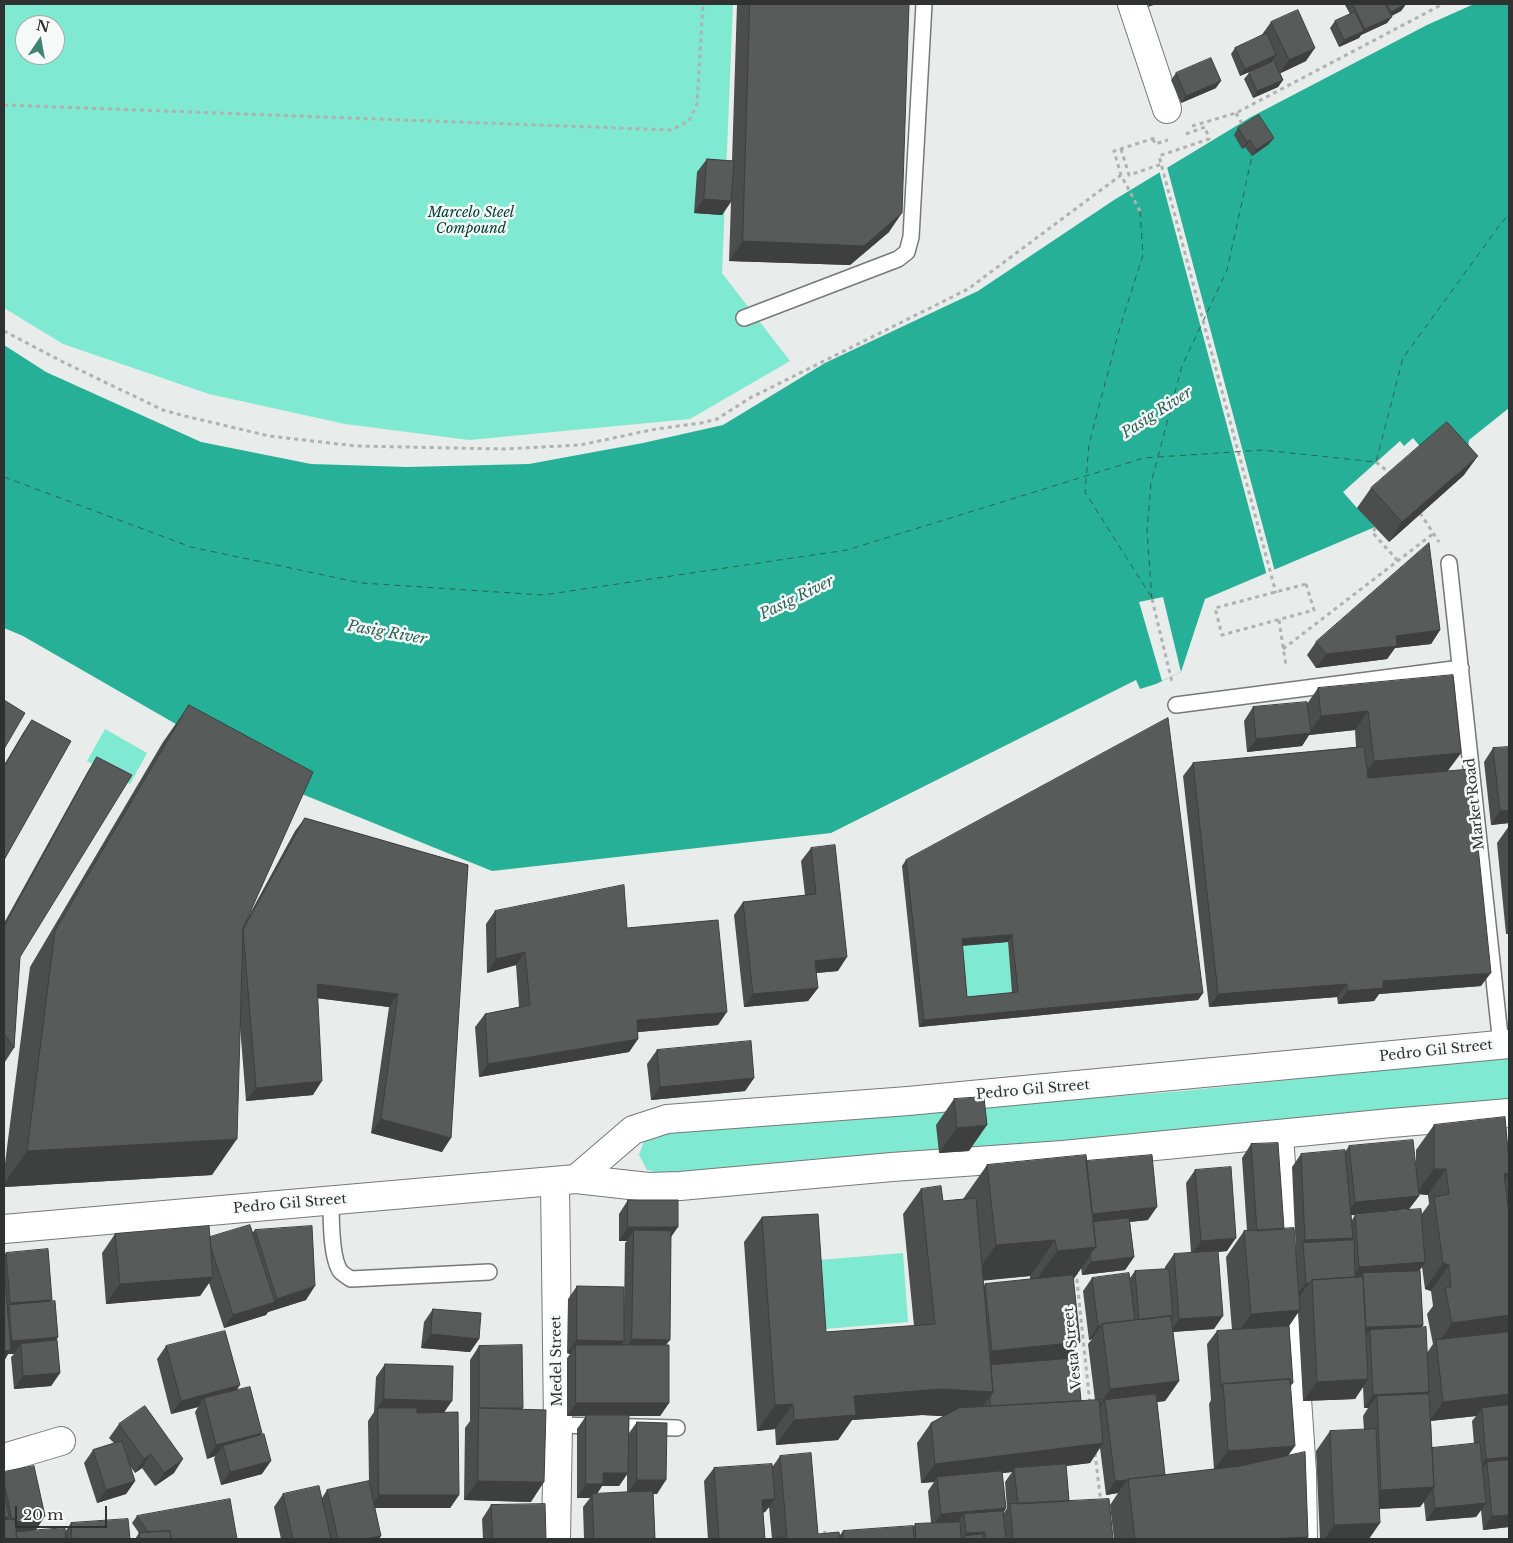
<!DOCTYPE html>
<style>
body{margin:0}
#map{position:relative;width:1513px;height:1543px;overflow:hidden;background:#e8ecea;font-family:"Libre Baskerville",serif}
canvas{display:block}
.frame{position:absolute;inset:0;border:5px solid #303131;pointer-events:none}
.north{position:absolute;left:15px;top:15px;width:50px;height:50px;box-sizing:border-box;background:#f5f9f8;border:1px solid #a6a9a8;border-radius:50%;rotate:12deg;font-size:14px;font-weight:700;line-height:20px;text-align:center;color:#303131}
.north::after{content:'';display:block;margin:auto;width:18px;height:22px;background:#408273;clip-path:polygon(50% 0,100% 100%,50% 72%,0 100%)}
.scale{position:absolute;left:15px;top:1506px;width:92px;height:22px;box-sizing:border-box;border:2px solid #303131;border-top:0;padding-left:6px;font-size:15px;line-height:18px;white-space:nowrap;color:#303131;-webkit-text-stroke:4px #f5f9f8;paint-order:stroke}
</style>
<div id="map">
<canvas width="1513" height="1543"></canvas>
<div class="frame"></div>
<div class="north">N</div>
<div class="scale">20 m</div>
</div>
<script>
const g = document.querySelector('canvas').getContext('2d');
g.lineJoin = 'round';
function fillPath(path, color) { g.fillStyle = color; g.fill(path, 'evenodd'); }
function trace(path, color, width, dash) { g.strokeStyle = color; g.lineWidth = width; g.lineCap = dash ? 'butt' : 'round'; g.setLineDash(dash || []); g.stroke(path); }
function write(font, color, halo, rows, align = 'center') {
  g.font = font + ' "Libre Baskerville",serif'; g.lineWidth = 5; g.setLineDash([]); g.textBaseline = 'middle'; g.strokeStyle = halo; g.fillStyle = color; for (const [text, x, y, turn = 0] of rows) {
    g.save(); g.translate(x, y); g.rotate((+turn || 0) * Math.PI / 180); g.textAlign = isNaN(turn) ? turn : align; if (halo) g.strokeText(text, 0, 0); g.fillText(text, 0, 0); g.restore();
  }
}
const green = new Path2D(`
 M4 4H733L722 273 790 361 690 419 469 440 345 424 209 394 63 344 4 308ZM25 25H55V55H25Z
 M105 729 147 753 130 784 87 761Z
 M1008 942 1013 999 962 1004 957 946Z
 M1509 1057V1101L1194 1133 664 1174 647 1170 639 1155 644 1141 657 1131 1173 1092Z
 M903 1253 908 1322 812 1330 807 1261Z`);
const water = new Path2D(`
 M1474 4H1509V408L1469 440 1467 459 1358 508 1375 527 1205 599 1181 672 1156 684 1140 689 1136 680 831 833 492 871 287 788 23 636 4 628V345L46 372 201 442 311 464 407 467 529 464 643 443 723 425 825 363 978 291 1114 200 1251 117 1427 25Z`);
const pier = new Path2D(`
 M1167 167 1275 572 1267 576 1159 170Z
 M1413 438 1423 450 1357 508 1343 492 1400 441 1404 446Z
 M1163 597 1181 672 1162 681 1139 602Z`);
const ferry = new Path2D(`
 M1140 211 1143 255 1120 327 1089 444 1085 492 1152 598
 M4 477 191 547 361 583 543 595 847 550 1144 458 1262 450 1376 462 1403 358 1499 226 1509 214
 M1152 599 1147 531 1151 483 1182 366 1227 270 1252 156`);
const path = new Path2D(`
 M4 105 671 130 689 121 697 104 703 4
 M1236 113 1244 127
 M1192 126 1236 113 1443 4
 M1186 134 1205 127 1209 139 1159 156 1276 593
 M1153 139 1155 144 1168 140
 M1121 149 1129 175 1162 164
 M1140 211 1121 175 1114 151 1155 138
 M4 331 63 362 163 410 185 416 269 436 356 446 504 449 580 445 656 429 701 423 717 419 750 398 968 289 1121 175
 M1376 462 1391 474
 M1420 513 1439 542
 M1376 528 1372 532 1398 561
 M1306 584 1314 610 1222 635 1215 608Z
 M1152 599 1172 682
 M1279 620 1286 666
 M1283 649 1434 533
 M1076 1271 1090 1404
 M1095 1453 1101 1504
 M824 1531 828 1539`);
const lane = new Path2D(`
 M744 318 898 259 907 252 911 237 924 4
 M1449 563 1501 1045
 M1176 705 1461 668
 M331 1201C331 1217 331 1260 341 1272 344 1275 348 1277 351 1279L489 1272
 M558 1425 677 1428`);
const street = new Path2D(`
 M1132 4 1167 109
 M1279 1135 1302 1472 1303 1539
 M555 1182 558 1425 556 1539
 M4 1458 61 1441`);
const secondary = new Path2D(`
 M576 1179 633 1130 667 1119 908 1101 1509 1044
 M4 1229 576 1179 648 1187 680 1186 892 1167 1063 1155 1391 1123 1509 1113`);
const wall = new Path2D(`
 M737 4H909L889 232 850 265 729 261 731 202 722 215 694 213 697 172 707 159 732 161Z
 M1346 4H1406L1401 11 1391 16 1387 23 1361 35 1359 38 1339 47 1330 28 1335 21 1350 14 1345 5Z
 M1271 22 1306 61 1280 73 1283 80 1278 87 1253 98 1244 79 1249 73 1274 61 1273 60 1272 62 1240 76 1231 54 1235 48 1261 36Z
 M1176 73 1216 88 1181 103 1171 80Z
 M1238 128 1269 144 1252 156 1245 147 1242 149 1234 135Z
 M1464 475 1389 542 1357 508 1371 488Z
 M1440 630 1431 644 1395 648 1387 659 1316 668 1307 655 1316 642Z
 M1318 688 1461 753 1447 771 1481 986 1379 994 1374 1001 1338 1004 1337 997 1209 1007 1183 776 1193 763 1356 747 1355 730 1309 735 1302 746 1247 752 1244 721 1253 707 1307 704Z
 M189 705 247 919 295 831 305 818 468 865 442 1152 371 1133 389 1007 317 998 313 1095 246 1101 240 1026 212 1175 4 1187V1171L30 967 163 742Z
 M32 720 4 860V765L23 733Z
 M1493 748 1509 823 1491 825 1484 762Z
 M97 757 20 957 14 1048 5 1062 4 1060V923L88 771Z
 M1509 826V934H1506L1497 843Z
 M811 848 838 971 816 973 818 988 808 1001 744 1007 734 915 743 902 805 895 801 861Z
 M906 860 1203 993 1198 1000 919 1027 902 866ZM1008 942 1012 993 967 997 962 946Z
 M495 911 627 928 718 1025 638 1032V1039L629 1052 479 1077 475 1027 485 1014 519 1007 516 965 487 973 486 924Z
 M1509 942V961L1508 944Z
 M657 1050 754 1078 745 1091 651 1100 647 1064Z
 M954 1099 969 1151 939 1153 936 1125Z
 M1434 1125 1508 1151 1509 1149V1527L1483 1530 1481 1510 1476 1517 1426 1521 1424 1502 1420 1507 1380 1509 1369 1539H1320L1316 1451 1330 1431 1364 1430 1363 1416 1368 1408H1364L1363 1387 1355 1399 1303 1401 1298 1312 1289 1326 1293 1383 1290 1387 1288 1456 1308 1537 1306 1539H1114L1110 1505 1118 1493 1106 1495 1100 1448 1090 1463 1066 1466 1069 1501 1113 1539H772L769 1507 765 1512 763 1513 765 1539H708L704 1481 714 1468 773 1466 780 1456 818 1534 840 1535 843 1531 913 1527 915 1524 931 1523 928 1491 934 1482 921 1483 917 1443 931 1423 944 1416 922 1415 852 1420 838 1440 776 1445 775 1429 757 1431 744 1242 762 1217 826 1332 914 1326 903 1214 921 1189 943 1201 963 1199 987 1165 1086 1161 1148 1220 1130 1222 1134 1257 1125 1270 1082 1275 1081 1268 1073 1279 1080 1342 1069 1359 1081 1401 1095 1400 1088 1344 1092 1339 1089 1340 1083 1291 1092 1278H1130L1135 1271 1165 1269V1267L1174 1254 1191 1253 1186 1183 1195 1170 1227 1251 1218 1252 1214 1329 1173 1332 1179 1381 1165 1401 1157 1402 1165 1475 1214 1469 1209 1404 1211 1400 1207 1344 1217 1331 1232 1330 1226 1257 1244 1231H1247L1242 1158 1251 1144 1284 1229 1296 1254 1292 1167 1301 1154 1345 1152 1349 1146 1416 1168V1150ZM1418 1194 1428 1195 1429 1204 1421 1215 1360 1214 1409 1209 1419 1196ZM1351 1215H1355L1352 1220ZM1422 1267 1425 1289 1431 1291 1433 1306 1427 1314 1433 1344 1427 1353 1421 1327 1423 1325 1419 1271ZM1030 1276V1279L985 1284 984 1286 983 1280ZM1476 1416 1472 1421 1474 1444 1432 1448 1431 1421ZM1012 1472 1005 1482 1007 1508 1004 1513V1512L1006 1508 1002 1473Z
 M628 1200 671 1237 666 1345 669 1403 660 1416H629V1433L637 1422 657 1494H653L655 1539H584L583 1507 590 1498H577V1429L586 1416H567V1358L570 1354 567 1353 568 1299 577 1286 624 1310 625 1243 627 1241H619V1214ZM627 1474V1492L597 1494 602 1486H619Z
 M255 1230 306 1300 268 1312 266 1315 224 1328 209 1283 200 1296 106 1304 102 1253 115 1234 210 1237 253 1232Z
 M6 1253 51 1302 58 1337 56 1340 60 1373 51 1386 14 1389 11 1357 14 1354H8L4 1361V1256Z
 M433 1309 479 1339 470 1352 421 1348 424 1322Z
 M166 1346 236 1390 261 1435 262 1474 221 1485 214 1459 215 1456 207 1459 195 1412 198 1407 171 1414 157 1359Z
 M479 1346 523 1408 522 1410 531 1502 464 1500 465 1428 470 1421V1360Z
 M385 1364 445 1412 459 1495 450 1508H375L379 1539H281L274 1507 283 1494 322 1498 327 1490 369 1481 368 1421 374 1412 376 1377Z
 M119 1424 174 1473 155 1486 142 1468 135 1473 130 1466 135 1481 126 1494 97 1503 84 1463 93 1450 114 1443 109 1438Z
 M4 1472 36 1530 28 1531 65 1532 71 1523 130 1539H4Z
 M491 1505 546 1539H483L482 1519Z
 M137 1516 237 1539H135L139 1533 132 1523Z`);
const shadedWall = new Path2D(`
 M1150 4H1157L1147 7Z
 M1406 4 1401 11 1386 19 1391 12Z
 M1392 17 1387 23 1361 35 1359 38 1339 47 1344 40 1363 31 1365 29Z
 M1315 48 1306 61 1279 74 1289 60Z
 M1276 55 1272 62 1240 76 1245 69Z
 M1283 80 1278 87 1253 98 1257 91Z
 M1221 81 1216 88 1181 103 1186 96Z
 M1274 138 1269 144 1252 156 1256 150Z
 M1250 140 1245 147 1242 149 1247 142Z
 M704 199 731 201 722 215 694 213Z
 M902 213 889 232 850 265 729 261 743 241Z
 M1478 456 1464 475 1389 542 1402 522Z
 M1440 630 1431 644 1395 648 1387 659 1316 668 1326 654 1396 636Z
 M1368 711 1355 730 1309 735 1302 746 1247 752 1256 739 1309 733 1321 716Z
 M1461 753 1447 772 1360 781 1374 761Z
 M1509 810V823L1491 825 1500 811Z
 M1012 935 1008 942 957 946 962 939Z
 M525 952 516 965 487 973 496 959Z
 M847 957 838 971 805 974 815 961Z
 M1491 973 1481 986 1379 994 1374 1001 1338 1004 1347 991 1383 981Z
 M317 984 398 994 389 1007 307 997Z
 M1347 984 1337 997 1209 1007 1218 994Z
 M818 988 808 1001 744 1007 753 994Z
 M1203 993 1198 1000 919 1027 924 1020Z
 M727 1012 718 1025 627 1033 637 1020Z
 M638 1039 629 1052 479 1077 488 1064Z
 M754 1078 745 1091 651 1100 660 1087Z
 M322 1081 313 1095 246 1101 256 1088Z
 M381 1119 451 1138 442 1152 371 1133Z
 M987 1125 969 1151 939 1153 957 1128Z
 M237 1139 212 1175 4 1187V1184L27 1151Z
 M1434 1169H1446L1428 1195 1416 1194Z
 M1509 1173V1175L1492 1199 1504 1174Z
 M1419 1196 1409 1209 1345 1216 1355 1202Z
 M1157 1207 1148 1220 1087 1226 1084 1214Z
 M628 1227H678L669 1240 634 1230 627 1241H619Z
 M1236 1238 1227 1251 1192 1254 1201 1241Z
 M1353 1238 1344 1251 1303 1243 1296 1253 1305 1240Z
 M1055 1240 1030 1276 970 1282 996 1245Z
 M1096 1247 1071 1283 1031 1287 1057 1251Z
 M1134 1257 1125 1270 1082 1275 1091 1262Z
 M1425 1262 1416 1276 1363 1273 1358 1280 1350 1281 1359 1267Z
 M1443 1263 1449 1265 1431 1291 1425 1289Z
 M213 1277 200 1296 106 1304 120 1284Z
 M1306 1283H1309L1300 1296H1296Z
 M315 1286 306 1300 268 1312 266 1315 224 1328 233 1315 274 1302 277 1299Z
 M52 1300 43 1313 9 1305 4 1312 10 1303Z
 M1300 1310 1282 1336 1233 1340 1251 1314Z
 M1509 1315V1338L1437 1346 1452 1323Z
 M1223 1316 1214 1329 1170 1332 1179 1319Z
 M1423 1325 1414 1338 1370 1330 1363 1340 1365 1327Z
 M1098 1326H1101L1092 1339 1089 1340Z
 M431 1334 479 1339 470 1352 421 1348Z
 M58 1337 49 1351 21 1344 14 1354H8L4 1361V1351H5L12 1341Z
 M632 1339 670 1340 660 1353 623 1352Z
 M577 1340 624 1341 614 1354 576 1345 570 1354 567 1353Z
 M1080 1342 1067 1362 978 1371 992 1351Z
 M60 1373 51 1386 14 1389 23 1376Z
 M1368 1379 1355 1399 1303 1401 1317 1382Z
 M1179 1381 1165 1401 1106 1408 1105 1400 1099 1409H1097L1110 1389Z
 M240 1385 231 1399 204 1398 198 1407 171 1414 181 1401Z
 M940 1389 993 1392 975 1418 922 1415 852 1420 838 1440 776 1445 794 1420 854 1396Z
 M1429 1392 1420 1406 1377 1396 1368 1408H1364L1373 1395Z
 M1509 1394V1412L1482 1408 1476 1416 1429 1421 1443 1402Z
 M384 1399 452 1401 443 1414 378 1413V1408L374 1412Z
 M576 1403H669L660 1416H567Z
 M793 1404 775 1429 757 1431 775 1405Z
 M262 1433 253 1447 223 1446 215 1456 207 1459 216 1445Z
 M1103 1443 1090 1463 1015 1472 1014 1468 1012 1472 938 1481 937 1477 934 1482 921 1483 935 1464Z
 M1295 1446 1281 1466 1214 1470 1228 1451Z
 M151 1454 142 1468 135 1473 144 1459Z
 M1509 1457V1469L1487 1462 1480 1472H1477L1486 1459Z
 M183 1459 174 1473 155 1486 164 1473Z
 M271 1461 262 1474 221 1485 230 1472Z
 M603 1473H628L619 1486H602L594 1498 592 1494 590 1498H577L586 1484Z
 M637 1480H666L657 1494H627Z
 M1127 1480 1118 1493 1106 1495 1115 1481Z
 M135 1481 126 1494 97 1503 106 1490Z
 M478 1481 544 1482 531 1502 464 1500Z
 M1434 1487 1420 1507 1368 1509 1381 1490Z
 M379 1495H459L450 1508H369Z
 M775 1499 765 1512 753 1513 762 1500Z
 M1486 1503 1476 1517 1426 1521 1435 1508Z
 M1006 1508 997 1522 964 1514 956 1525 932 1528 941 1514Z
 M1509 1515V1527L1483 1530 1492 1516Z
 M9 1516 4 1524V1518Z
 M45 1516 36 1530 14 1534 13 1523Z
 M1380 1523 1369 1539H1325L1334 1525Z
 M985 1532 980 1539 965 1536 962 1539 966 1533Z
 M381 1536 379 1539H365Z
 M1308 1537 1306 1539H1268Z`);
const building = new Path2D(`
 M750 4H909L902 213 864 246 743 241Z
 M1353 4H1385L1392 17 1365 29Z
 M1387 4H1406L1391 12Z
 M1298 10 1315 48 1289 60 1271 22Z
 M1355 12 1364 31 1344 40 1335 21Z
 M1267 33 1276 55 1245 69 1235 48Z
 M1211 58 1221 81 1186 96 1176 73Z
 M1274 61 1283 80 1257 91 1249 73Z
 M1259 115 1274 138 1256 150 1250 140 1247 142 1238 128Z
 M707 159 734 161 731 201 704 199Z
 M1447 422 1478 456 1402 522 1371 488Z
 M1429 543 1440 630 1396 636 1397 646 1326 654 1316 642Z
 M1453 675 1461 753 1374 761 1368 711 1321 716 1318 688Z
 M4 700 25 713 4 749Z
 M1307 702 1311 733 1256 739 1253 707Z
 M189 705 313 772 243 928 237 1139 27 1151 55 931Z
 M1168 718 1203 993 924 1020 906 860ZM1012 935 1018 992 967 997 962 939Z
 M32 720 71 741 4 860V767Z
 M1364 747 1368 778 1470 769 1491 973 1383 981V988L1347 991V984L1218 994 1193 763Z
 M1509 747V810L1500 811 1493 748Z
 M97 757 132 775 20 957 14 1048 4 1033V927Z
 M305 818 468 865 451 1138 381 1119 398 994 317 984 322 1081 256 1088 243 930Z
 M835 845 847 957 815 961 818 988 753 994 743 902 816 894 811 848Z
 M624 885 627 928 718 920 727 1012 637 1020 638 1039 488 1064 485 1014 530 1005 525 952 496 959 495 911Z
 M751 1041 754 1078 660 1087 657 1050Z
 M984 1097 987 1125 957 1128 954 1099Z
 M1505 1117 1509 1161V1173L1504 1174 1509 1215V1315L1452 1323 1445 1288 1451 1287 1449 1265 1443 1263 1434 1197 1449 1194 1446 1169H1434V1125Z
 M1413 1140 1419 1196 1355 1202 1349 1146Z
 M1278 1143 1284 1229 1257 1231 1251 1144Z
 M1345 1150 1353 1238 1305 1240 1301 1154Z
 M1086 1155 1096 1247 1057 1251 1055 1240 996 1245 987 1165Z
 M1152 1155 1157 1207 1092 1214 1086 1161Z
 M1231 1167 1236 1238 1201 1241 1195 1170Z
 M941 1186 943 1201 976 1198 993 1392 940 1389 854 1396 856 1415 794 1420 793 1404 775 1405 762 1217 818 1214 826 1332 935 1324 921 1189Z
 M628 1200H678V1227H628Z
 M1421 1209 1425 1262 1359 1267 1355 1214Z
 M1129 1218 1134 1257 1091 1262 1090 1254 1096 1247 1093 1222Z
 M250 1225 275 1302 233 1315 211 1248 210 1237Z
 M209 1226 213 1277 120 1284 115 1234Z
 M312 1226 315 1286 277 1299 255 1230Z
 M1294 1228 1300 1310 1251 1314 1244 1231Z
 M634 1230 671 1231 670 1340 632 1339Z
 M1354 1240 1355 1277 1312 1280 1309 1283H1306L1303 1243Z
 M48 1249 52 1300 10 1303 6 1253Z
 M1218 1251 1223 1316 1179 1319 1174 1254Z
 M4 1267 11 1350 4 1351Z
 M1169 1269 1173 1320H1171V1316L1139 1320 1135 1271Z
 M1420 1271 1423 1325 1366 1327 1363 1277V1273Z
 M1129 1273 1135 1320 1102 1324 1101 1326H1098L1092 1278Z
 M1073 1275 1080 1342 992 1351 985 1284Z
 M1363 1277 1368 1379 1317 1382 1312 1280Z
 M577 1286 624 1287V1341L577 1340Z
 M55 1301 58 1337 12 1341 9 1305Z
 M433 1309 481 1313 479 1339 431 1334Z
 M1171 1316 1179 1381 1110 1389 1102 1324Z
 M1289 1326 1293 1383H1290V1379L1223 1384 1221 1387 1217 1331Z
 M1426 1327 1429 1392 1373 1395 1370 1330Z
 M225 1331 240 1385 181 1401 166 1346Z
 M1509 1332V1394L1443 1402 1436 1340Z
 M57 1340 60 1373 23 1376 21 1344Z
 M522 1345 523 1408H479V1346Z
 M576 1345H669V1403H576Z
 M1077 1358 1081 1401 990 1406V1397L993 1392 991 1365Z
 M385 1364 453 1366 452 1401 384 1399Z
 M1290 1379 1295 1446 1228 1451 1223 1384Z
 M250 1387 262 1433 216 1445 204 1398Z
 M1156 1394 1165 1475 1128 1479V1480L1115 1481 1105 1400Z
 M1429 1394 1434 1487 1381 1490 1377 1396Z
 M1099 1400 1103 1443 935 1464 931 1423 959 1408Z
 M1509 1405V1457L1486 1459 1482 1408Z
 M145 1406 183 1459 164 1473 151 1454 144 1459 119 1424Z
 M378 1408H417V1413L458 1412 459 1495H379Z
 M479 1408 546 1410 544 1482 478 1481Z
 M586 1415H629L628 1473H603V1484H586Z
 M637 1422 667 1423 666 1480H637Z
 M1376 1429 1380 1523 1334 1525 1330 1431Z
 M264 1434 271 1461 230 1472 223 1446Z
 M122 1441 135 1481 106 1490 93 1450Z
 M1480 1443 1486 1503 1435 1508 1433 1489 1434 1487 1432 1448Z
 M1305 1452 1308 1537 1268 1539H1135L1128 1479 1240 1466Z
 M811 1453 818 1534 839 1532 840 1539H778L777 1537H787L780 1456Z
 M1509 1460V1515L1492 1516 1487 1462Z
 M772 1464 775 1499 762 1500 765 1539H719L714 1468Z
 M1066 1464 1069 1501 1018 1504 1014 1468Z
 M34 1466 45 1516 15 1522V1519L12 1520 4 1482V1472Z
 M1002 1471 1006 1508 941 1514 937 1477Z
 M369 1481 381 1536 365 1539H338L327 1490Z
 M319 1486 331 1539H293L283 1494Z
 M653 1491 655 1539H594L592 1494Z
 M4 1493 9 1516 4 1518Z
 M230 1499 237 1539H171L170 1531 148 1532 137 1516Z
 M1109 1499 1113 1539H1013L1010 1504Z
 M545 1504 546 1539H493L491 1505Z
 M1003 1511 1006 1539H986L985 1532 966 1533 964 1514Z
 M15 1519 17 1539H4V1520Z
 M128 1519 130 1539H72L71 1523Z
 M960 1522 961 1539H916L915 1524Z
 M913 1526 914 1539H843V1531Z
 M65 1528 66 1539H17L16 1532Z
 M170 1531 171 1539H140L139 1533Z
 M983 1534V1539H965V1536Z`);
const parkNames = [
 ["Marcelo Steel",471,213],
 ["Compound",471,229]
];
const streetNames = [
 ["Market Road",1475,804,-96],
 ["Pedro Gil Street",1436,1051,-6],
 ["Pedro Gil Street",1033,1090,-5],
 ["Pedro Gil Street",290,1204,-5],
 ["Vesta Street",1073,1348,-96],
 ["Medel Street",557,1361,-91]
];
const waterNames = [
 ["Pasig River",1157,413,-33],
 ["Pasig River",797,598,-26],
 ["Pasig River",387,633,10]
];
fillPath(green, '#80e9d1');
fillPath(water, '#26b097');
fillPath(pier, '#e8ecea');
trace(ferry, '#2d6155', 1, [6, 5]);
trace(lane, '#757978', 18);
trace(street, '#757978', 30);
trace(secondary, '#757978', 30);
trace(path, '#afb2b1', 3, [4, 4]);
trace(lane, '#fff', 15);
trace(street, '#fff', 28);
trace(secondary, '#fff', 28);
fillPath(wall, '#4b4e4d');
fillPath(shadedWall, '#3d403f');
fillPath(building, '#575b5a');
trace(building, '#3d403f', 1);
write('italic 14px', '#054035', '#f5f9f8', parkNames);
write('14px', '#303131', '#f5f9f8', streetNames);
write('italic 15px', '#2d6155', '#f5f9f8', waterNames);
</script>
